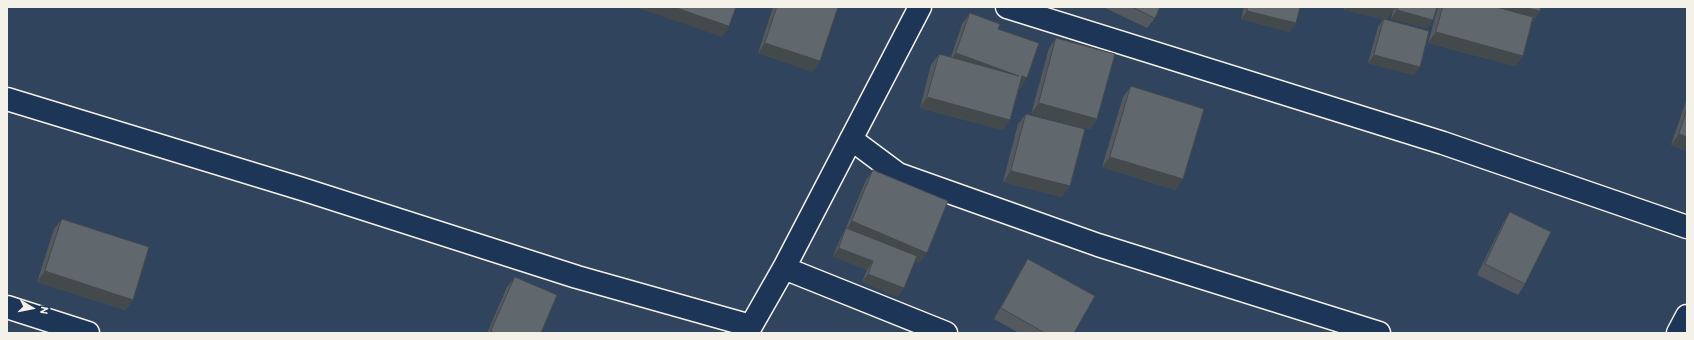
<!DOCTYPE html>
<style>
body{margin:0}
#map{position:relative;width:1694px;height:340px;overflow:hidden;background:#31445e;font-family:Itim,sans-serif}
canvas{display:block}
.frame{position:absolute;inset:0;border:8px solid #f4f1e8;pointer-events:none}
.north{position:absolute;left:12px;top:288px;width:40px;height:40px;-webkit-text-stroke:3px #1d3557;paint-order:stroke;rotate:100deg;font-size:11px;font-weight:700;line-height:16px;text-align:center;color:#f4f1e8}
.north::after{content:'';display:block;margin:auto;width:14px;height:18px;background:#f4f1e8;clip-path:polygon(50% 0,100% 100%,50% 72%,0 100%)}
</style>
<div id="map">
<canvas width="1694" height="340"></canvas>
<div class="frame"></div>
<div class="north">N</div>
</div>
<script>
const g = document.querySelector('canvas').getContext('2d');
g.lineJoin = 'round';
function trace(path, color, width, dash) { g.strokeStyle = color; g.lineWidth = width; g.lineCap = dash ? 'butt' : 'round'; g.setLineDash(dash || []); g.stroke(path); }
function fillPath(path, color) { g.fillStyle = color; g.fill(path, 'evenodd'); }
const minor = new Path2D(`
 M1007 7 1443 143 1687 227
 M7 99 302 189 577 277 751 326
 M851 139 898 174 1098 245 1379 333
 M784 268 946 333
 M7 307 88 333
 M747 333 784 268 920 7
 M1678 333 1687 316`);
const wall = new Path2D(`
 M773 7H838L813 72 758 53Z
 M1103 7H1160L1155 18 1147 28Z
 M1244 7H1300L1290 32 1241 19Z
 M1344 7H1437L1428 28 1391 19 1393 10 1387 19 1414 75 1368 63 1378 27 1383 19 1344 10Z
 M1438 7H1541L1540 11 1533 22 1532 21 1523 56 1515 66 1428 43Z
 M970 13 998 29 1020 89 1019 88 1003 130 920 108 931 65 939 54 951 57 962 24Z
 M1056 38 1097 119 1090 129 1031 114 1049 48Z
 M1131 86 1183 179 1175 190 1102 167 1123 97Z
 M1687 98V151L1671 145Z
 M1026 114 1062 197 1003 182 1018 124Z
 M873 170 919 263 915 261 898 297 862 282 867 270 833 256 841 237 845 230 866 180Z
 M1510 212 1525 284 1518 295 1477 275 1503 223Z
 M62 219 133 300 125 310 37 282 54 229Z
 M1028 259 1074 333H1019L994 319 1021 270Z
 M515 277 541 333H487L507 287Z`);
const shadedWall = new Path2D(`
 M639 7H674L729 26 722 37 638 8Z
 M1346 7H1384L1394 9 1386 20 1344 10Z
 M1470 7H1524L1540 11 1533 22Z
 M1397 10 1433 20 1428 28 1391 19Z
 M1247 11 1296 23 1290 32 1241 19Z
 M1436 32 1523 56 1515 66 1428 43Z
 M765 43 820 61 813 72 758 53Z
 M956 53 1019 76 948 64Z
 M1374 55 1420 67 1414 75 1368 63Z
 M1022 76 1027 78 1020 89 1015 87Z
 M927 97 1010 120 1003 130 920 108Z
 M1039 103 1097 119 1090 129 1031 114Z
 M1679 134 1687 137V151L1671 145Z
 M1110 157 1183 179 1175 190 1102 167Z
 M1011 171 1070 186 1062 197 1003 182Z
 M852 221 927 253 919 263 845 232Z
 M839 248 873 261 867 270 833 256Z
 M45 271 133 300 125 310 37 282Z
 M868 274 904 288 898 297 862 282Z`);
const building = new Path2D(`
 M674 7H736L729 26Z
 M777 7H838L820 61 765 43Z
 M1133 7H1160L1155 18Z
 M1248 7H1300L1296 23 1247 11Z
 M1384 7H1394V9Z
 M1398 7H1437L1433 20 1397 10Z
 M1443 7H1496L1533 17 1523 56 1436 32Z
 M1524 7H1541L1540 11Z
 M970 13 1000 24 998 29 1039 43 1027 78 1022 76 1010 120 927 97 939 54 1019 76 956 53Z
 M1384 19 1429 31 1420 67 1374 55Z
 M1056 38 1115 54 1097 119 1039 103Z
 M1131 86 1204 109 1183 179 1110 157Z
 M1687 110V137L1679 134Z
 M1026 114 1085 129 1070 186 1011 171Z
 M873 170 948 201 927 253 852 221Z
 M1510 212 1551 232 1525 284 1485 264Z
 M62 219 149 247 133 300 45 271Z
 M846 228 917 256 904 288 868 274 873 261 839 248Z
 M1028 259 1095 296 1074 333H1045L1001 308Z
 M515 277 557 295 541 333H495L491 331Z`);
trace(minor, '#f4f1e8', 25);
trace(minor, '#1d3557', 22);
fillPath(wall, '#53595e');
fillPath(shadedWall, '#44494c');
fillPath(building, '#61686d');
trace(building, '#44494c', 1);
</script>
